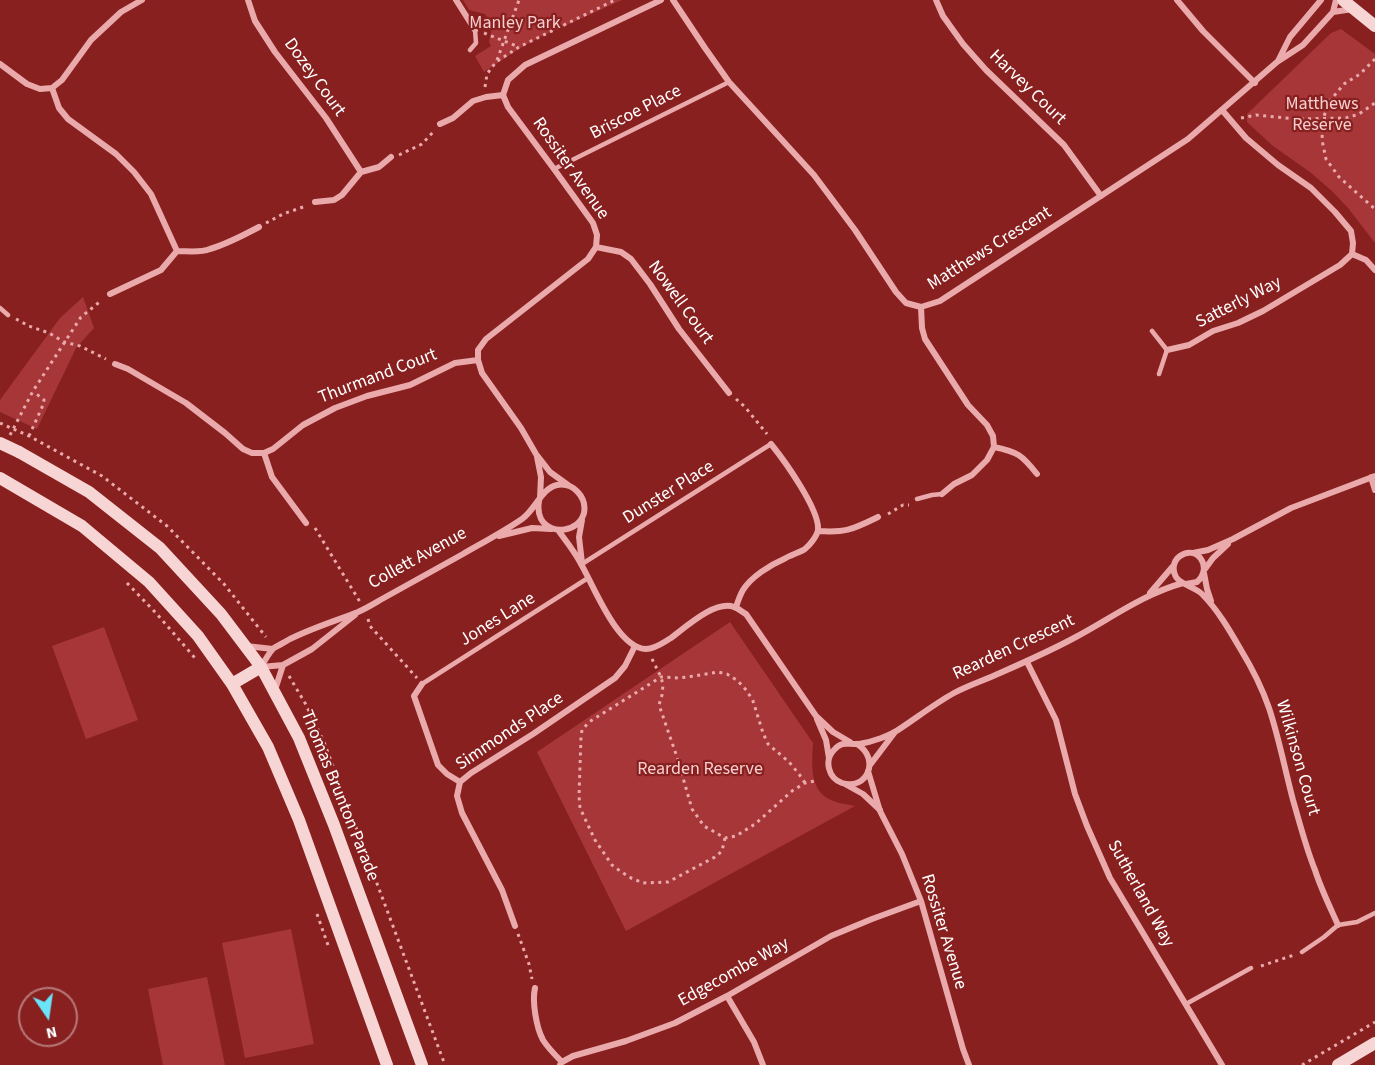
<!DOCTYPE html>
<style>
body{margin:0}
#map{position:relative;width:1375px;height:1065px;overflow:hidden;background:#882020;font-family:"Source Sans 3",sans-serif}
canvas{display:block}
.north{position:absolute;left:18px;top:987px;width:60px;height:60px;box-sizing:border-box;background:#882020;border:2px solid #b87979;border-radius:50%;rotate:167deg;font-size:16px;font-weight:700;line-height:24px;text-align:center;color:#fff}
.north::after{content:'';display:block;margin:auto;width:21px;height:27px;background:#6ae4f8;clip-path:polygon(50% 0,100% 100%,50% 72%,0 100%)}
</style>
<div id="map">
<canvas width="1375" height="1065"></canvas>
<div class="north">N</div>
</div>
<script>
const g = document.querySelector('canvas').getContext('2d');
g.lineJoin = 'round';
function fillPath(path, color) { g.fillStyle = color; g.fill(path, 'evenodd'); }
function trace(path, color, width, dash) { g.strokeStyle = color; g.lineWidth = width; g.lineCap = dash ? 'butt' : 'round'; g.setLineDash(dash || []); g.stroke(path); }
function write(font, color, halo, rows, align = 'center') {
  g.font = font + ' "Source Sans 3",sans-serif'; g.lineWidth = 4.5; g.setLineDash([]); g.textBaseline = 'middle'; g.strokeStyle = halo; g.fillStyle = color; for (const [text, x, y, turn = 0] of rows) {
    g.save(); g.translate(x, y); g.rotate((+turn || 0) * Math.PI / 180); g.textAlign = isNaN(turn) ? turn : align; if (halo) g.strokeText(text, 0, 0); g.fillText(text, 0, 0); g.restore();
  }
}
const green = new Path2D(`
 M463 0H622L540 37 517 50 484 72 475 56 491 46 489 42 492 27 485 14 469 10Z
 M1341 29 1375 54V243L1348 208 1333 192 1310 172 1273 146 1247 122V114L1331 33Z
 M83 297 94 328 76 348 37 429 0 412V400L60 318Z
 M730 622 813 743C812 761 809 787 827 798 835 803 846 804 855 806L626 931 537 752Z
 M104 627 138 720 86 739 52 646Z
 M291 929 314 1044 245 1058 222 943Z
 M207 977 225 1065H163L148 989Z`);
const path = new Path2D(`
 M484 33 519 47
 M1375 59 1360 74 1344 84 1329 102 1323 119 1322 140 1326 159 1339 177 1375 209
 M497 60 519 0
 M485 87 487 74 496 62 519 47 615 0
 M1241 118 1256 115 1296 119 1346 118 1359 114 1375 103
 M399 155 422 144 435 130
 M266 223 283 214 306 206
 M16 319 29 326 49 333 64 342 80 346 106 359
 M736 399 745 407 767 434
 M0 423 29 436 102 476 167 526 224 584 266 637
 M10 435 33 391 81 317 102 300
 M29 436 43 405 44 400 34 392
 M888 514 903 505H909
 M315 528 360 602
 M127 583 156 613 195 658
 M368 619 370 626 417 678
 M652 659 661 677 663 685 662 695 659 705 677 757 692 809 704 826 725 838 736 836 755 824 792 791 805 783 815 781
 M289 676 305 703 324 742 445 1065
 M725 838 722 851 715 857 668 882 643 883 631 878 620 871 612 865 595 840 580 808 579 796 581 737 582 730 589 722 661 677 679 678 694 676 718 672 727 674 738 681 747 691 753 701 763 733 768 744 789 762 799 774 805 783
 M317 914 329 948
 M518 934 529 964 532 979
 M1261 966 1294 955
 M1302 1065 1375 1022`);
const lane = new Path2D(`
 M470 50 476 43 475 30
 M554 169 729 82
 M0 308 8 315
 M1152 331 1167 350 1159 374
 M917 499 932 495 942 494
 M582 564 771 444
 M422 684 588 578
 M1302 952 1324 937 1338 925 1357 922 1375 913
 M1186 1004 1251 968`);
const street = new Path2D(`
 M248 0 255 21 275 52 326 118 361 172
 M456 0 475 30
 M673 0 705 48 729 82 814 175 855 230 896 292 906 303 921 307 940 301 1188 139 1277 62 1303 45 1333 12 1336 0
 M936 0 943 16 963 44 986 70 1064 145 1101 196
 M1177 0 1203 31 1255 83
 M1333 12 1353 9
 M1278 61 1290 37 1321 0
 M0 64 27 84 40 89 52 88 62 80 91 40 121 12 142 0
 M52 88 59 108 68 119 116 154 134 172 151 194 177 251
 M440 124 453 118 473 101 486 97 503 95
 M315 202 334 200 342 195 361 172 379 167 391 157
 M596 247 621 252 631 259 650 284 679 329 729 393
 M177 251C188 251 200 253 210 249 227 244 244 235 259 227
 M1352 254 1366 260 1375 270
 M110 294 161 270 177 251
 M921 307 922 328 925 339 968 405 987 425 993 436 994 447 987 460 972 475 954 484 942 494
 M1167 350 1189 345 1213 331 1238 323 1263 311 1340 265 1352 254 1353 243 1351 231 1335 212 1311 188 1278 165 1246 138 1222 110
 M115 364 128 369 186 403 225 433 243 449 252 453H264L273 449 303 425 335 408 367 396 410 385 455 363 478 360
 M994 447C1018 452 1022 455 1037 474
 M264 453 272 477 306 523
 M537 457 541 477 540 498
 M1371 477 1375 490
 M568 485 550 472 536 454 521 428 482 373 478 360V350L486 339 588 259 596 247 597 235 593 223 554 169 508 107 503 95 508 80 525 65 661 0
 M558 530C566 541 575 552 581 564 594 586 617 648 646 649 655 649 664 642 671 638 686 627 715 600 734 607 738 608 742 612 746 614L816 716 833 732 850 742
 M818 531C847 533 853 529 878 517
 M499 536 532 528 551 529
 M1193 553 1208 550 1233 539 1291 508 1375 476
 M582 563 579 537 582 520
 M1205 569 1213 558 1228 544
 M1204 573 1207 589 1211 601
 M1186 584 1197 582C1214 567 1196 544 1180 556 1173 561 1172 570 1176 577 1181 585 1195 587 1202 594 1218 610 1230 631 1241 650 1252 668 1262 688 1269 708 1279 738 1285 770 1293 800 1300 824 1306 848 1315 870 1321 889 1330 907 1338 925
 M1150 593 1174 565
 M736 607C738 601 740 595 743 590 751 577 770 565 784 559 790 555 799 553 805 549 810 545 817 536 818 530 820 510 784 460 771 444
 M246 646 273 649
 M1027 662 1056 720 1075 794 1087 826 1110 878 1222 1065
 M261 667C265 661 269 652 274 648 279 645 285 642 290 639 312 628 335 621 358 612 367 608 375 603 382 599 409 584 436 569 463 554 482 543 503 532 522 519 535 510 542 488 557 485 573 482 587 497 584 513 579 532 551 536 541 519 538 513 538 507 539 501
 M261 667 283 665 312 649 355 615
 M422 684 414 696 438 765 447 774 460 782
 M275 690 283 665
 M817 719 826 740 829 758
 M857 744C881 759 867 791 842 783 828 778 824 760 834 750 842 740 849 745 859 744 872 742 890 736 901 728 919 716 936 703 954 693 969 685 985 680 1000 673 1025 662 1050 651 1074 638 1110 619 1143 594 1183 583
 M870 765 895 732
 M868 771 880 811 902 854 921 901 963 1049 969 1065
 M845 784 863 794 880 810
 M515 926 502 890 462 813 457 796 460 782 471 773 533 734 615 678 625 666 635 646
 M535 988C532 1001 536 1027 543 1040 548 1048 555 1055 562 1062
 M727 996 754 1042 763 1065
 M560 1065 562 1062 573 1056 626 1041 675 1023 727 996 831 936 872 919 921 901`);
const secondary = new Path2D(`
 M1343 0 1375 26
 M19 452 89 492 160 548 221 614 261 667 299 738 334 825 422 1065
 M0 478 82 526 149 582 198 636 232 684 268 747 299 820 387 1065
 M232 684 261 667
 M1338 1065 1375 1043`);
const secondaryBridge = new Path2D(`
 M0 443 19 452`);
const parkNames = [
 ["Manley Park",515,24],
 ["Matthews",1322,105],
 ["Reserve",1322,126],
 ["Rearden Reserve",700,770]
];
const streetNames = [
 ["Dozey Court",314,78,54],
 ["Harvey Court",1027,88,44],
 ["Briscoe Place",636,113,-27],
 ["Rossiter Avenue",570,169,55],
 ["Matthews Crescent",990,249,-32],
 ["Nowell Court",680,303,54],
 ["Satterly Way",1239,303,-27],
 ["Thurmand Court",378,377,-21],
 ["Dunster Place",669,493,-32],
 ["Collett Avenue",418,559,-29],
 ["Jones Lane",498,620,-32],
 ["Rearden Crescent",1014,648,-25],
 ["Simmonds Place",510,732,-34],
 ["Wilkinson Court",1297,758,74],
 ["Thomas Brunton Parade",339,796,68],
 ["Sutherland Way",1140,894,61],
 ["Rossiter Avenue",943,932,73],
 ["Edgecombe Way",734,973,-29]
];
fillPath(green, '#a73639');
trace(path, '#eaaaab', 3, [3, 4.5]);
trace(lane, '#eaaaab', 4.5);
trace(street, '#eaaaab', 6);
trace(secondary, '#f8d5d5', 12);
trace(secondaryBridge, '#f8d5d5', 12);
write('18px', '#f8cfd0', '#882020', parkNames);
write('18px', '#fff', '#882020', streetNames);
</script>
